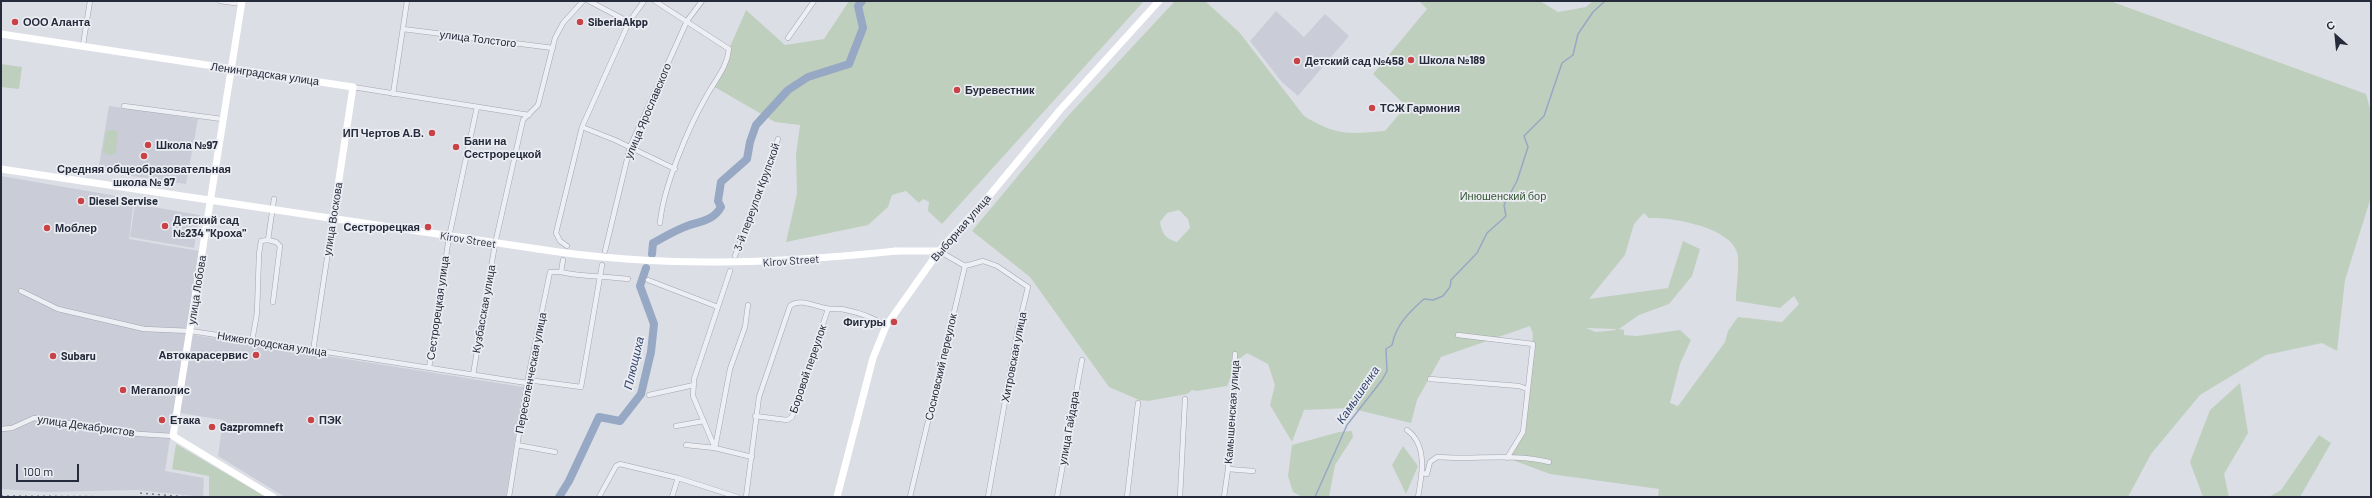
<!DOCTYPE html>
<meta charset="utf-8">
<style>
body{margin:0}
#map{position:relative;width:2372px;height:498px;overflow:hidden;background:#dcdee5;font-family:Barlow,sans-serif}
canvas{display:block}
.frame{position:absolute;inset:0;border:2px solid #262b3b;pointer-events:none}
.north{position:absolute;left:2316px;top:16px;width:40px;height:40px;-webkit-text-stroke:3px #ebedf3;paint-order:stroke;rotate:333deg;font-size:11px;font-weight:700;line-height:16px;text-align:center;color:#262b3b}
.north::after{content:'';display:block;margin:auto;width:14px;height:18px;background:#262b3b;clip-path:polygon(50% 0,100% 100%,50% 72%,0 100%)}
.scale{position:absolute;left:16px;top:464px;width:63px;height:18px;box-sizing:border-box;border:2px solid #262b3b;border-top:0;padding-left:5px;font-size:12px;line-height:14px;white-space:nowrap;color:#262b3b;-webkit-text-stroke:3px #ebedf3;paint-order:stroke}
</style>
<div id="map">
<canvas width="2372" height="498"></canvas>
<div class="frame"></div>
<div class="north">С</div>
<div class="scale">100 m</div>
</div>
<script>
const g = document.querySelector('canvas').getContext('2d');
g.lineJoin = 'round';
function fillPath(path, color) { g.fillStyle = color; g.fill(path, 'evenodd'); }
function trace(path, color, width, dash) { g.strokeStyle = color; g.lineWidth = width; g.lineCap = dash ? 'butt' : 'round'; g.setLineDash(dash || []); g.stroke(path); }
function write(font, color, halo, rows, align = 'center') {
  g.font = font + ' Barlow,sans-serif'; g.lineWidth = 3.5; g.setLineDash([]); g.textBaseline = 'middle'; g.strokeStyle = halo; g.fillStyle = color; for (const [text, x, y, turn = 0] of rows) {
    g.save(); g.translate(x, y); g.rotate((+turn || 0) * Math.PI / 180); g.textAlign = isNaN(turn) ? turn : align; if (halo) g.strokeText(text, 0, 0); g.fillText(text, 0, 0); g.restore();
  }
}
const built = new Path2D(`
 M1276 11 1304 37 1325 14 1349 36 1298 96 1281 81 1250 41Z
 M109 106 198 119 186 184 98 171Z
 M1 176 134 199 129 239 199 251 188 334 523 387 506 497H285L218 456 223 420 174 412 165 471 204 478 203 497 137 490 47 492 1 489Z
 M135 204 200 215 194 248 130 237Z`);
const green = new Path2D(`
 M849 1H1144L942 224 928 211 929 202 923 199 919 203 906 191 892 195 888 207 868 225 786 242 797 194 796 155 800 125 775 122 713 86 746 10 785 45 824 39Z
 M1175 1H1205L1239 32 1304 116C1337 136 1349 134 1385 131L1406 106 1373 74 1427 9 1419 1H1540L1558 12 1586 7 1593 1H2110L2366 94 2371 112V197L2345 280 2337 351 2322 343 2266 355 2200 395 2151 454 2128 497H1658L1659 489 1550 474 1507 458 1523 432 1533 334 1530 326 1441 357 1417 400 1411 423 1349 408 1304 410 1292 442 1270 405 1275 385 1268 364 1247 353 1239 359 1227 386 1197 391 1192 390 1187 394 1148 401 1139 400 1109 387 1030 277 972 231 1067 117ZM1179 210 1188 219 1190 228 1177 242C1166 239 1162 234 1160 222L1167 213ZM1644 213 1649 218C1672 217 1729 227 1737 252 1740 263 1736 288 1736 301L1780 308 1794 296 1799 304 1782 322 1738 317 1728 331 1725 342 1678 406 1670 403 1680 364 1691 340 1680 330 1637 336 1624 335V330L1619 329 1639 315 1669 304 1692 276 1700 249 1683 241 1668 288 1589 299 1625 255 1634 224ZM1586 328 1615 329 1616 330 1596 332Z
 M1 64 22 67 19 89 1 87Z
 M109 130H116L118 133 116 153 113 155 106 154 103 151 106 132Z
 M2240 383 2248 433 2224 474 2229 497H2203L2190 462 2210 410Z
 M1352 431 1353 437 1335 465 1329 497H1302L1293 492 1288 476 1292 445 1339 432Z
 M2319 435 2331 443 2300 497H2269L2281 490Z
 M176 444 266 497H209V476L172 469Z
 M1403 446 1418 466 1406 494 1392 465Z`);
const stream = new Path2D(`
 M1315 497 1347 425 1382 380 1387 371 1386 349 1392 345C1396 325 1409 312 1424 299L1433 300 1443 296 1450 287 1451 280 1477 253 1487 233 1506 216 1504 205 1517 181 1528 147 1524 136 1544 116 1562 63 1573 55 1578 34 1593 12 1605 1`);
const river = new Path2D(`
 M652 254 653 243C664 237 676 230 687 226 701 221 713 221 721 207L718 201 721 182 747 159 750 142 756 125 788 90 808 77 849 64 863 28 858 6 862 1
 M559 497 569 481 599 417 620 421 641 394 651 352 654 324 640 286 646 268`);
const street = new Path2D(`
 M220 1 242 4
 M589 1 629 22
 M655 1 729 49C727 68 715 80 706 97 688 128 663 188 660 223
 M403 29 553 48
 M788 38 814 1
 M83 45 90 1
 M353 87 529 115
 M393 94 407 1
 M124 106 222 119
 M582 127 615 140 675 169
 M268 240 276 242 280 246 273 302
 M567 246 560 241 556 233 582 127 629 22 644 1
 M605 251 630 147 687 21 702 1
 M735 256 778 139
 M965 266 983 261 997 266 1028 287 1018 328 988 497
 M561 272C582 277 606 276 628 279
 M648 280 718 307
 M21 291 58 309 144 329 191 331 527 383
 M1458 335 1533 344 1523 432 1507 458
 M252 341 257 313 259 254 261 241 268 240 274 199
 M313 351 333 219
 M429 368 449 237 477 107
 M473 375 495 244 523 120 538 105 555 38 563 23 583 1
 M1430 379 1519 386 1527 389
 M528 380 581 387 602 265
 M649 395 694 385
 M755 416 787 420 792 417 828 309
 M676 426 704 421
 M1 429 12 428 34 418 139 434 173 436
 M1407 430C1428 445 1422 475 1418 497
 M517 445 555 452
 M686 445 715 448 752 457
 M715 448 693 396 694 379 730 271
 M715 448 730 369 745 327 748 305
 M1228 469 1253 471
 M1422 473 1427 474 1430 462 1437 457C1474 460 1513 453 1549 462
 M509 497 527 383 550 272H561L563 260
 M599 497 616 466 620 464 678 478 737 497
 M672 497 678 478
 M746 497 759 397 790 306C799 298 814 306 825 308 832 310 839 308 846 310 861 313 874 318 886 326
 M910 497 965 266 939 251
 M1057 497 1082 360
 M1127 497 1138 403
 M1180 497 1185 399
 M1224 497 1228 469 1235 354`);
const secondary = new Path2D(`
 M242 1 173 436 273 497
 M1 34 353 87 333 219
 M1 169 538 249
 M896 251H939
 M837 497 873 358 886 326 939 251 989 196 1060 110 1159 1`);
const rail = new Path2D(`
 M140 493 188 497
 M1 496 147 497`);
const secondaryBridge = new Path2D(`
 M538 249C660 268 773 264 896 251`);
const markers = [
 [15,22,4,"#c94246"],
 [580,22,4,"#c94246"],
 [1411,60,4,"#c94246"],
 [1297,61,4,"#c94246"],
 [957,90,4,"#c94246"],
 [1372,108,4,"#c94246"],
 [432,133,4,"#c94246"],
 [148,145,4,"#c94246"],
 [456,147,4,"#c94246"],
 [144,156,4,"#c94246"],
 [81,201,4,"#c94246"],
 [165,226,4,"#c94246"],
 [428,227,4,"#c94246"],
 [47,228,4,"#c94246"],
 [894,322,4,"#c94246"],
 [256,355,4,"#c94246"],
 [53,356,4,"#c94246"],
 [123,390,4,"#c94246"],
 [162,420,4,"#c94246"],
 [311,420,4,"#c94246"],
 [212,427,4,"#c94246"]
];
const poiNames = [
 ["ООО Аланта",23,22],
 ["SiberiaAkpp",588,22],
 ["Школа №189",1419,60],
 ["Детский сад №458",1305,61],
 ["Буревестник",965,90],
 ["ТСЖ Гармония",1380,108],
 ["ИП Чертов А.В.",424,133,"right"],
 ["Бани на",464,141],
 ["Сестрорецкой",464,154],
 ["Школа №97",156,145],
 ["Средняя общеобразовательная",144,169,"center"],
 ["школа № 97",144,182,"center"],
 ["Diesel Servise",89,201],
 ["Детский сад",173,220],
 ["№234 \"Кроха\"",173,233],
 ["Сестрорецкая",420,227,"right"],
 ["Моблер",55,228],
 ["Фигуры",886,322,"right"],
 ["Автокарасервис",248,355,"right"],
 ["Subaru",61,356],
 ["Мегаполис",131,390],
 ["Етака",170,420],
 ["ПЭК",319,420],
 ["Gazpromneft",220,427]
];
const streetNames = [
 ["улица Толстого",478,39,7],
 ["Ленинградская улица",265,74,8],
 ["улица Ярославского",648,111,-67],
 ["3-й переулок Крупской",757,197,-70],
 ["улица Воскова",333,219,-81],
 ["Выборная улица",961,228,-49],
 ["Kirov Street",468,240,9],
 ["Kirov Street",791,261,-4],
 ["улица Лобова",197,290,-81],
 ["Сестрорецкая улица",438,308,-82],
 ["Кузбасская улица",484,309,-80],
 ["Нижегородская улица",272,344,9],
 ["Хитровская улица",1014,357,-79],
 ["Сосновский переулок",941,367,-77],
 ["Боровой переулок",808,369,-71],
 ["Переселенческая улица",531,373,-79],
 ["Камышенская улица",1232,412,-86],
 ["улица Декабристов",86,426,8],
 ["улица Гайдара",1069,428,-80]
];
const parkNames = [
 ["Инюшенский бор",1503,196]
];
const waterNames = [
 ["Плющиха",634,363,-77],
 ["Камышенка",1358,395,-56]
];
fillPath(built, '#cacdd7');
fillPath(green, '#bfcfbd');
trace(stream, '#97a8c5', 1.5);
trace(river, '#97a8c5', 8);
trace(street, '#a2a5af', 5.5);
trace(street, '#eeeff4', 4.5);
trace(secondary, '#fff', 7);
trace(rail, '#767c8e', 1.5, [2, 4]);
trace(secondaryBridge, '#fff', 7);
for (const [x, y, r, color] of markers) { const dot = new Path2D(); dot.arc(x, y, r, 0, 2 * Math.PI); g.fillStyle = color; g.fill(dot); trace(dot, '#ebedf3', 1.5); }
write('bold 11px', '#262b3b', '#ebedf3', poiNames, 'left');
write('11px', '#262b3b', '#ebedf3', streetNames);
write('11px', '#365634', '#ebedf3', parkNames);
write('italic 12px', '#32456d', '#ebedf3', waterNames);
</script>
